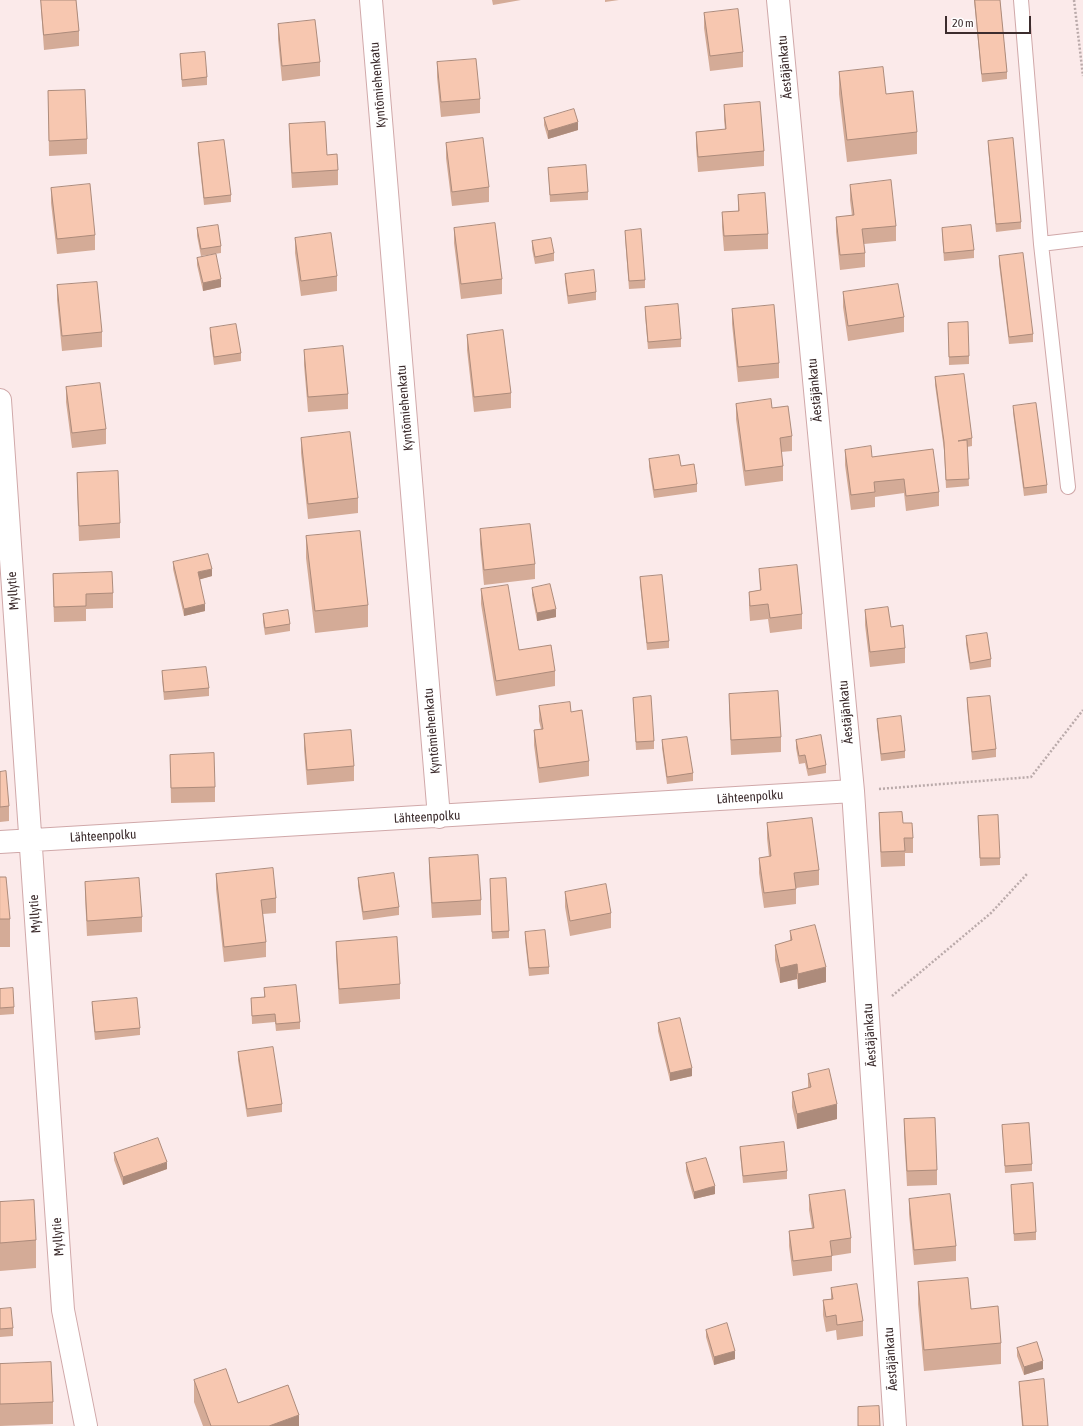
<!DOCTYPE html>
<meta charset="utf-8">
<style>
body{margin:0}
#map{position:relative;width:1083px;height:1426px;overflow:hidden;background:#fbeaea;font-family:"Asap Condensed",sans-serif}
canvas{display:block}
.scale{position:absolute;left:945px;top:16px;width:86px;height:18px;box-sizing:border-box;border:2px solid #3c2c2d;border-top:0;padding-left:5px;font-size:12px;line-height:14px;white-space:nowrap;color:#3c2c2d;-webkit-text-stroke:3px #fff;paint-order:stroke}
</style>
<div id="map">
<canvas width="1083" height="1426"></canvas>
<div class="scale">20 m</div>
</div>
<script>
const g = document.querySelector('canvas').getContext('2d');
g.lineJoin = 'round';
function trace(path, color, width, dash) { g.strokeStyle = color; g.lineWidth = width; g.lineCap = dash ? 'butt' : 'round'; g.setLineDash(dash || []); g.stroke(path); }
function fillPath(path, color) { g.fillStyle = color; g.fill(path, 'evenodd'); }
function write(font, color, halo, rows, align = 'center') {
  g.font = font + ' "Asap Condensed",sans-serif'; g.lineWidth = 3.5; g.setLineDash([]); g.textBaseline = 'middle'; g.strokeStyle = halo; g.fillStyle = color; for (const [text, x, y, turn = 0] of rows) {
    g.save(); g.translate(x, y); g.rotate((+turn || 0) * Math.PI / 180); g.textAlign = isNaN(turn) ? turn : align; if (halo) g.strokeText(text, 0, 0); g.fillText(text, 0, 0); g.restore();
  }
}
const path = new Path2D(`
 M1074 0 1083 76
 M879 789 1031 777 1083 710
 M892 996 991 913 1027 874`);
const service = new Path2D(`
 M1021 0 1041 244 1068 487
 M1041 244 1083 239`);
const minor = new Path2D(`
 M371 0 439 817
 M778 0 853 791 895 1426
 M0 400 63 1310 86 1426
 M0 842 853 791`);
const wall = new Path2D(`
 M41 0H76L79 31V46L44 50 41 8Z
 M492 0H521L493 5Z
 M605 0H619L605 2Z
 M974 0H1000L1007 72V79L982 82Z
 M704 13 743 52V67L710 71 704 28Z
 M278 24 320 62V76L282 81 278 39Z
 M180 54 207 77V85L182 87Z
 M437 62 480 99V113L441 117 437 77Z
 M839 72 886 94 917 132V154L847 162 839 94Z
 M48 91 87 139V154L49 156Z
 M724 105 764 151V166L698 172 696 147V132L725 129 724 120Z
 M544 118 578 130 548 139 544 125Z
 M289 124 327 155 338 170V185L292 188 289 139Z
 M988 141 1021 222V229L996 232 988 148Z
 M198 143 231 195V202L204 205 198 151Z
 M446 143 489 187V202L452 206 446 158Z
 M548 168 588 192V200L550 202Z
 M850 185 896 226V241L864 244 865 253V267L840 270 836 232V217L852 216 850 200Z
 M51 188 95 235V250L57 254 51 203Z
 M738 195 768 234V249L724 251 722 227V212L738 211Z
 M197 228 221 246V253L201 256 197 236Z
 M454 228 502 279V294L461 299 454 243Z
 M942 228 974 250V258L944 261 942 235Z
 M625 231 645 280V288L629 289 625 238Z
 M295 238 337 276V291L301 296 295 253Z
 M532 241 554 253V261L535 264 532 249Z
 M999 256 1033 334V342L1009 344 999 264Z
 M197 258 221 287 203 291 197 265Z
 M565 274 596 292V300L568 304 565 281Z
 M57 285 102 332V347L62 351 57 300Z
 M843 292 904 317V332L848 341 843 307Z
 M645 307 681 339V347L648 349 645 315Z
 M732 309 779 363V378L738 382 732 324Z
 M948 323 969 356V364L949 365Z
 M210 328 241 353V361L214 365 210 336Z
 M467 335 511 393V408L474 412 467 350Z
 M304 350 348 394V409L308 412 304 365Z
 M935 377 972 438V446L967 447 969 486 946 488 944 450 935 385Z
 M66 387 106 429V444L72 448 66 402Z
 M736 404 772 408 792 436V451L781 452 783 466V481L745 486 736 419Z
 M1013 406 1047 485V493L1024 496 1013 413Z
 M301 438 358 498V513L308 519 301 453Z
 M845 450 872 457 939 492V506L906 511 904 493 875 497V507L851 510 845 465Z
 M649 459 681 466 697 484V492L654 498 649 467Z
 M77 473 120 523V538L79 541 77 488Z
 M480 529 535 564V579L484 585 480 544Z
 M306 536 368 605V627L315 633 306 558Z
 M173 562 212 576 200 579 205 611 184 616 173 569Z
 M759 569 802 614V629L770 633 768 619 750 621 749 607V592L760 590Z
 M53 574 113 593V608L86 609V621L54 622 53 589Z
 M640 577 669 641V648L647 650 640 584Z
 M532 588 556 617 537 621 532 595Z
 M481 589 519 650 555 671V686L496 696 481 604Z
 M865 610 891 627 905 648V663L870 667 865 625Z
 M263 614 290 624V631L265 635 263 622Z
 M966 636 991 659V667L970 670 966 644Z
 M162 671 209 688V696L164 700 162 678Z
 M729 694 781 737V752L731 755 729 709Z
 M633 698 654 741V749L636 750Z
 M967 698 996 749V757L972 760 967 706Z
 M539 706 589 761V776L539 783 534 745V730L541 729 539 721Z
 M877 719 905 751V758L881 761 877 726Z
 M304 734 354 766V781L307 785 304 749Z
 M662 740 693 773V781L667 784 662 748Z
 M796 740 826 765V773L808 776 805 763 799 764 796 748Z
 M170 755 215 787V802L171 803Z
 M0 772 9 806V821L0 822Z
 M879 813 903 823 913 838V853H905V866L881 867 879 828Z
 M978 816 1000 858V865L980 866Z
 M767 823 819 870V885L796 888V904L764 908 759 873V858L769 857 767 838Z
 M429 858 481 900V915L432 918 429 873Z
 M216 874 276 898V913L263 914 266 942V957L224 962 216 889Z
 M0 877 10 919V947H0Z
 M358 878 399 907V915L363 920 358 886Z
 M85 882 142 917V932L87 936 85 897Z
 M490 887 509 931V938L492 939Z
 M565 892 611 913V928L570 936 565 907Z
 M790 931 826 982 798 989 797 979 780 983 775 960V945L790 941Z
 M525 932 549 967V974L529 976 525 940Z
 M336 942 400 984V999L339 1004 336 956Z
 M264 988 300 1022V1029L276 1031 275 1022 252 1024 251 998 264 997Z
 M0 989 14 1007V1014L0 1015Z
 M92 1002 140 1028V1035L95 1040 92 1010Z
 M658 1023 692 1076 670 1081 658 1031Z
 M238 1052 282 1104V1112L247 1117 238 1060Z
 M808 1074 837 1119 797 1129 792 1107V1092L808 1088Z
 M904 1119 937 1170V1185L907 1186 904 1134Z
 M1002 1125 1032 1164V1171L1005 1173Z
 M740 1147 787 1171V1179L743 1183 740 1154Z
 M114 1153 167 1169 123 1185 114 1160Z
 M686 1163 715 1194 694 1199 686 1171Z
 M1011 1185 1036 1232V1240L1014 1241Z
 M809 1195 851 1238V1253L832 1256V1271L793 1276 789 1246V1231L812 1228 809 1210Z
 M909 1199 956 1246V1261L914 1265 909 1214Z
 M0 1202 36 1240V1268L0 1271Z
 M918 1282 971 1309 1001 1343V1364L924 1371 918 1304Z
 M831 1288 863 1321V1336L837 1340 836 1330 826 1332 823 1315V1300L831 1299Z
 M0 1309 13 1328V1336L0 1337Z
 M706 1330 735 1359 714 1365 706 1337Z
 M1017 1348 1043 1369 1024 1375 1017 1356Z
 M0 1364 53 1402V1424L0 1426Z
 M194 1380 238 1403 299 1426H203L194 1402Z
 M1019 1382 1048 1426H1022L1019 1389Z`);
const shadedWall = new Path2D(`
 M578 122V130L548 139V131Z
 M221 279V287L203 291V283Z
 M212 569V576L198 580V572Z
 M205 604V611L184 616V609Z
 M556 609V617L537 621V613Z
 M797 964V979L780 983V968Z
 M826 967V982L798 989V974Z
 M692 1068V1076L670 1081V1073Z
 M837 1104V1119L797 1129V1114Z
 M167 1162V1169L123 1185V1177Z
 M715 1186V1194L694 1199V1192Z
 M735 1351V1359L714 1365V1357Z
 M1043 1361V1369L1024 1375V1367Z
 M299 1415V1426H269Z`);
const building = new Path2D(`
 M41 0H76L79 31 44 35Z
 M975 0H1000L1007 72 982 74Z
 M738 9 743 52 710 56 704 13Z
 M315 20 320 62 282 66 278 24Z
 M205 52 207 77 182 80 180 54Z
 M476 59 480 99 441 102 437 62Z
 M883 67 886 94 913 91 917 132 847 140 839 72Z
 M85 90 87 139 49 141 48 91Z
 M760 102 764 151 698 157 696 132 726 129 724 105Z
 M574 109 578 122 548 131 544 118Z
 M325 122 327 155 337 154 338 170 292 173 289 124Z
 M483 138 489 187 452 192 446 143Z
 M1013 138 1021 222 996 224 988 141Z
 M224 140 231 195 204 198 198 143Z
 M586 165 588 192 550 195 548 168Z
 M891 180 896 226 862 229 865 253 840 255 836 217 854 215 850 185Z
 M90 184 95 235 57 239 51 188Z
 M765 193 768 234 724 236 722 212 739 211 738 195Z
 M495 223 502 279 461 284 454 228Z
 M218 225 221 246 201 249 197 228Z
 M971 225 974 250 944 253 942 228Z
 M641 229 645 280 629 281 625 231Z
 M331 233 337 276 301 281 295 238Z
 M551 238 554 253 535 257 532 241Z
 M1023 253 1033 334 1009 337 999 256Z
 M216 254 221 279 203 283 197 258Z
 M594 270 596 292 568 296 565 274Z
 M97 282 102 332 62 336 57 285Z
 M898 284 904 317 848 326 843 292Z
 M678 304 681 339 648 342 645 307Z
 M774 305 779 363 738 367 732 309Z
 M968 322 969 356 949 357 948 323Z
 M236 324 241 353 214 357 210 328Z
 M503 330 511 393 474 397 467 335Z
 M343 346 348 394 308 397 304 350Z
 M964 374 972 438 958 441 967 440 969 479 946 480 944 442 935 377Z
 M100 383 106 429 72 433 66 387Z
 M771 399 772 408 788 406 792 436 780 438 783 466 745 471 736 404Z
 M1036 403 1047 485 1024 488 1013 406Z
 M350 432 358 498 308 504 301 438Z
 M871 446 872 457 933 449 939 492 906 496 904 479 874 482 875 492 851 495 845 450Z
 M679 455 681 466 694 464 697 484 654 490 649 459Z
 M118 471 120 523 79 526 77 473Z
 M530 524 535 564 484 570 480 529Z
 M360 531 368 605 315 611 306 536Z
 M208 554 212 569 198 572 205 604 184 609 173 562Z
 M797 565 802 614 770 618 768 604 750 606 749 592 761 590 759 569Z
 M112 572 113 593 86 594V606L54 607 53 574Z
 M662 575 669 641 647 643 640 577Z
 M550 584 556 609 537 613 532 588Z
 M508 585 519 650 551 645 555 671 496 681 481 589Z
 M888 607 891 627 903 625 905 648 870 652 865 610Z
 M288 610 290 624 265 628 263 614Z
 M987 633 991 659 970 663 966 636Z
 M206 667 209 688 164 692 162 671Z
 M778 691 781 737 731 740 729 694Z
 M651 696 654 741 636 742 633 698Z
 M990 696 996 749 972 752 967 698Z
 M570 702 571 712 582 710 589 761 539 768 534 730 543 729 539 706Z
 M901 716 905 751 881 754 877 719Z
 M351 730 354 766 307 770 304 734Z
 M821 735 826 765 808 769 805 755 799 756 796 740Z
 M687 737 693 773 667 777 662 740Z
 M214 753 215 787 171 788 170 755Z
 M6 771 9 806 0 807V772Z
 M902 812 903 823H912L913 838H904L905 851 881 852 879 813Z
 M998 815 1000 858H980L978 816Z
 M812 818 819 870 794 873 796 889 764 893 759 858 771 856 767 823Z
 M478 855 481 900 432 903 429 858Z
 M273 868 276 898 261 900 266 942 224 947 216 874Z
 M394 873 399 907 363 912 358 878Z
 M0 877H6L10 919H0Z
 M139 878 142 917 87 921 85 882Z
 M506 878 509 931 492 932 490 879Z
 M606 884 611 913 570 921 565 892Z
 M815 925 826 967 798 974 797 964 780 968 775 945 792 940 790 931Z
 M545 930 549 967 529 968 525 932Z
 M397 937 400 984 339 989 336 942Z
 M296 985 300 1022 276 1024 275 1014 252 1016 251 998 265 997 264 988Z
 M13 988 14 1007 0 1008V989Z
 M137 998 140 1028 95 1032 92 1002Z
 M680 1018 692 1068 670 1073 658 1023Z
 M273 1047 282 1104 247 1109 238 1052Z
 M829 1069 837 1104 797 1114 792 1092 811 1087 808 1074Z
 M935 1118 937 1170 907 1171 904 1119Z
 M1029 1123 1032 1164 1005 1166 1002 1125Z
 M158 1138 167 1162 123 1177 114 1153Z
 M784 1142 787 1171 743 1176 740 1147Z
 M706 1158 715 1186 694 1192 686 1163Z
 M1033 1183 1036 1232 1014 1234 1011 1185Z
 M845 1190 851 1238 830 1241 832 1256 793 1261 789 1231 814 1228 809 1195Z
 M950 1194 956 1246 914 1250 909 1199Z
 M34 1200 36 1240 0 1243V1202Z
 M968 1278 971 1309 998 1306 1001 1343 924 1350 918 1282Z
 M857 1284 863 1321 837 1325 836 1315 826 1317 823 1300 833 1299 831 1288Z
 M11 1308 13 1328 0 1329V1309Z
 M727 1323 735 1351 714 1357 706 1330Z
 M1037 1342 1043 1361 1024 1367 1017 1348Z
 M51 1362 53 1402 0 1404V1364Z
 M226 1369 238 1403 288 1385 299 1415 269 1426H211L194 1380Z
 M1044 1379 1048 1426H1023L1019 1382Z
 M879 1406 880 1426H858V1407Z`);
const streetNames = [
 ["Äestäjänkatu",785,67,-95],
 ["Kyntömiehenkatu",378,85,-95],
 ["Äestäjänkatu",815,390,-95],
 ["Kyntömiehenkatu",405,408,-95],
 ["Myllytie",13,591,-94],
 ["Äestäjänkatu",846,712,-95],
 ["Kyntömiehenkatu",432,731,-95],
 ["Lähteenpolku",750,797,-4],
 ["Lähteenpolku",427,817,-3],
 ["Lähteenpolku",103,836,-3],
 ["Myllytie",35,914,-94],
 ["Äestäjänkatu",870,1035,-94],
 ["Myllytie",58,1237,-94],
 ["Äestäjänkatu",891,1359,-94]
];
trace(service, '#d0a8a9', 16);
trace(minor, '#d0a8a9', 24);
trace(path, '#baaaaa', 2.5, [2, 2]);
trace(service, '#fff', 14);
trace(minor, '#fff', 22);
fillPath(wall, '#d4ab97');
fillPath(shadedWall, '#ad8b7b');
fillPath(building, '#f7c7b0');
trace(building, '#ad8b7b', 1);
write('13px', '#3c2c2d', '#fff', streetNames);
</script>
